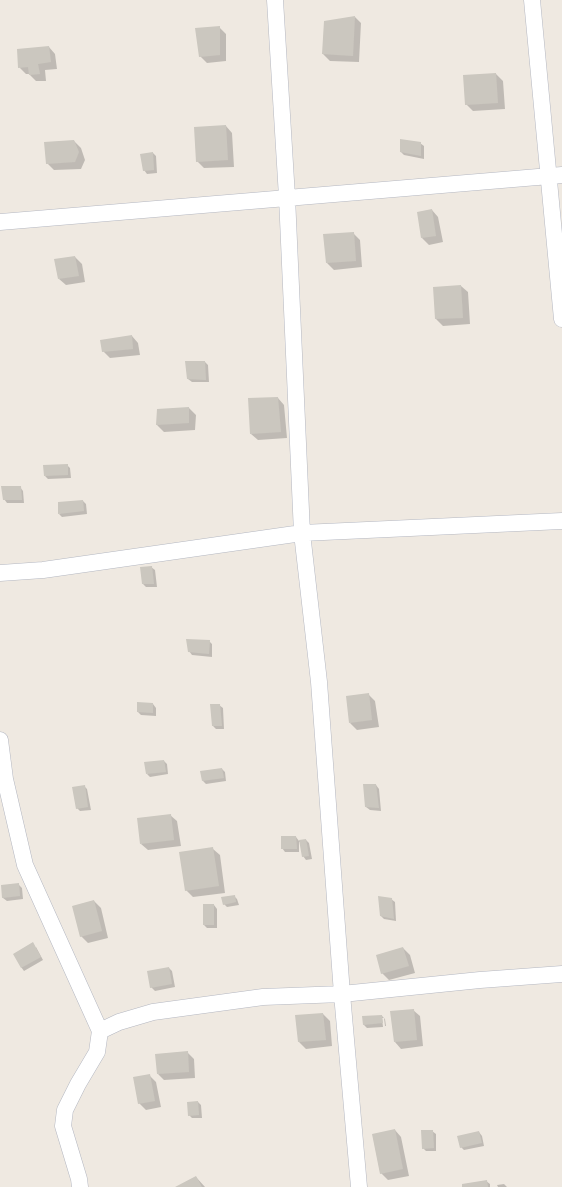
<!DOCTYPE html>
<style>
body{margin:0}
canvas{display:block;background:#efe9e1}
</style>
<canvas width="562" height="1187"></canvas>
<script>
const g = document.querySelector('canvas').getContext('2d');
g.lineJoin = 'round';
function fillPath(path, color) { g.fillStyle = color; g.fill(path, 'evenodd'); }
function trace(path, color, width, dash) { g.strokeStyle = color; g.lineWidth = width; g.lineCap = dash ? 'butt' : 'round'; g.setLineDash(dash || []); g.stroke(path); }
const shadow = new Path2D(`
 M355 17 361 23 359 62 330 61 323 54Z
 M219 27 226 34V61L207 63 200 56Z
 M49 47 55 54 57 69 45 70 46 81H36L29 74H26L19 67Z
 M496 74 503 81 505 109 473 111 466 104 464 76Z
 M226 126 232 133 234 167 204 168 197 161Z
 M74 141 81 148 85 160 81 169 54 170 47 163Z
 M420 143 424 146V159L404 155 401 152Z
 M153 153 156 156 157 173 147 174 144 170Z
 M432 210 438 217 443 242 429 245 422 238Z
 M353 233 360 240 362 267 334 270 327 263Z
 M75 257 82 264 85 282 66 285 59 279Z
 M461 286 468 292 470 324 443 326 436 319 434 288Z
 M132 336 138 343 140 355 110 358 103 351Z
 M205 362 208 365 209 382H192L188 379Z
 M278 398 284 405 287 438 258 440 251 434Z
 M189 408 196 415 195 430 164 432 157 425 158 410Z
 M67 465 70 468 71 478 48 479 45 476Z
 M20 487 23 491 24 503H7L4 499Z
 M83 501 86 504 87 514 62 517 59 514Z
 M151 567 155 570 157 587H146L143 584Z
 M209 641 212 644V657L192 655 189 651Z
 M368 694 375 701 379 727 357 730 350 723Z
 M138 703 153 704 156 708V716L141 715 138 712Z
 M219 705 223 708 224 729H216L213 726Z
 M164 761 167 764 168 774 150 777 147 774Z
 M222 769 225 772 226 781 206 784 203 781 202 772Z
 M376 785 379 789 381 811 370 810 366 807Z
 M84 786 87 789 91 810 80 811 77 808Z
 M170 815 177 821 181 846 148 850 141 844Z
 M296 837 299 841 306 840 309 843 312 859 306 860 303 856 300 842H299V852H285L282 848Z
 M213 849 220 855 225 893 193 897 186 890Z
 M19 885 22 888 23 899 7 901 3 898 2 886Z
 M234 896 237 899 239 905 227 907 224 904Z
 M391 899 395 902 396 921 384 919 381 916Z
 M94 901 101 908 108 938 88 943 81 936Z
 M214 905 217 909V928H207L204 925Z
 M36 947 43 960 24 971 21 967Z
 M403 948 410 955 415 973 389 980 382 973Z
 M169 968 172 971 175 987 155 991 151 987Z
 M413 1010 420 1016 423 1046 401 1049 395 1042Z
 M323 1014 330 1021 332 1046 306 1049 299 1042Z
 M382 1016 385 1019 386 1026H385L384 1018H382L383 1027 367 1028 364 1025 363 1017Z
 M187 1052 194 1059 195 1078 164 1080 158 1074Z
 M149 1075 156 1082 161 1107 146 1110 139 1103Z
 M198 1102 201 1105 202 1118H192L189 1115Z
 M395 1130 401 1137 409 1176 388 1180 381 1173Z
 M432 1131 436 1134V1151H426L423 1148Z
 M479 1132 482 1136 484 1146 464 1150 461 1147Z
 M196 1177 205 1187H178Z
 M486 1181 490 1184V1187H463Z
 M504 1184 507 1187H498L497 1185Z`);
const building = new Path2D(`
 M355 16 353 56 322 54 324 21Z
 M220 26V55L199 57 195 28Z
 M49 46 51 62 38 64 40 74 29 75 28 67 18 68 17 49Z
 M496 73 498 103 465 105 463 75Z
 M226 125 228 160 196 162 194 127Z
 M400 139 421 142V156L400 152Z
 M74 140 79 152 75 162 46 164 44 142Z
 M153 152 154 170 143 171 140 154Z
 M432 209 436 236 421 238 417 212Z
 M354 232 356 261 326 263 323 234Z
 M75 256 79 276 58 279 54 259Z
 M461 285 463 318 435 319 433 287Z
 M132 335 133 349 102 352 100 340Z
 M185 361H205L206 380 187 379Z
 M278 397 281 432 250 434 248 398Z
 M189 407V423L156 425 157 409Z
 M68 464V475L44 476 43 465Z
 M1 486H21L22 500H3Z
 M83 500 84 511 58 514V502Z
 M152 566 154 584H142L140 567Z
 M186 639 210 640 209 654 188 652Z
 M369 693 372 720 349 723 346 696Z
 M137 702 153 703V713L137 712Z
 M210 704H220L222 726H212Z
 M164 760 166 772 146 774 144 762Z
 M222 768 224 778 202 781 200 771Z
 M363 784H376L379 808 365 807Z
 M85 785 88 807 76 809 72 787Z
 M171 814 174 840 140 844 137 818Z
 M281 836H296L297 849H281Z
 M306 839 309 856 302 857 299 840Z
 M213 847 219 886 185 891 179 852Z
 M19 883 20 896 2 898 1 885Z
 M235 895 236 902 223 905 221 897Z
 M378 896 392 898 394 919 380 916Z
 M94 900 102 931 80 937 72 906Z
 M203 904H214V925H203Z
 M33 942 41 957 21 968 13 954Z
 M403 947 409 966 381 974 376 955Z
 M169 967 172 984 150 988 147 971Z
 M414 1009 417 1040 394 1042 390 1011Z
 M323 1013 326 1040 298 1042 295 1015Z
 M382 1015 383 1023 363 1025 362 1016Z
 M188 1051 189 1072 157 1074 155 1054Z
 M150 1074 155 1101 138 1104 133 1077Z
 M198 1101 199 1115 188 1116 187 1102Z
 M395 1129 403 1169 380 1174 372 1134Z
 M421 1130H433L434 1148 422 1149Z
 M479 1131 482 1143 460 1148 457 1136Z
 M196 1176 202 1187H175Z
 M487 1180 488 1187H462V1184Z`);
const street = new Path2D(`
 M275 0 287 197 302 533 319 682 342 994 359 1187
 M532 0 562 319
 M0 222 562 175
 M0 573 43 570 302 533 562 521
 M0 740 5 779 25 865 100 1031 97 1052 78 1084 65 1110 63 1126 79 1179 80 1187
 M100 1031 119 1022 153 1012 263 997 342 994 480 980 562 974`);
fillPath(shadow, '#0003');
fillPath(building, '#cbc7bf');
trace(street, '#b4b7c1', 17);
trace(street, '#fff', 16);
</script>
